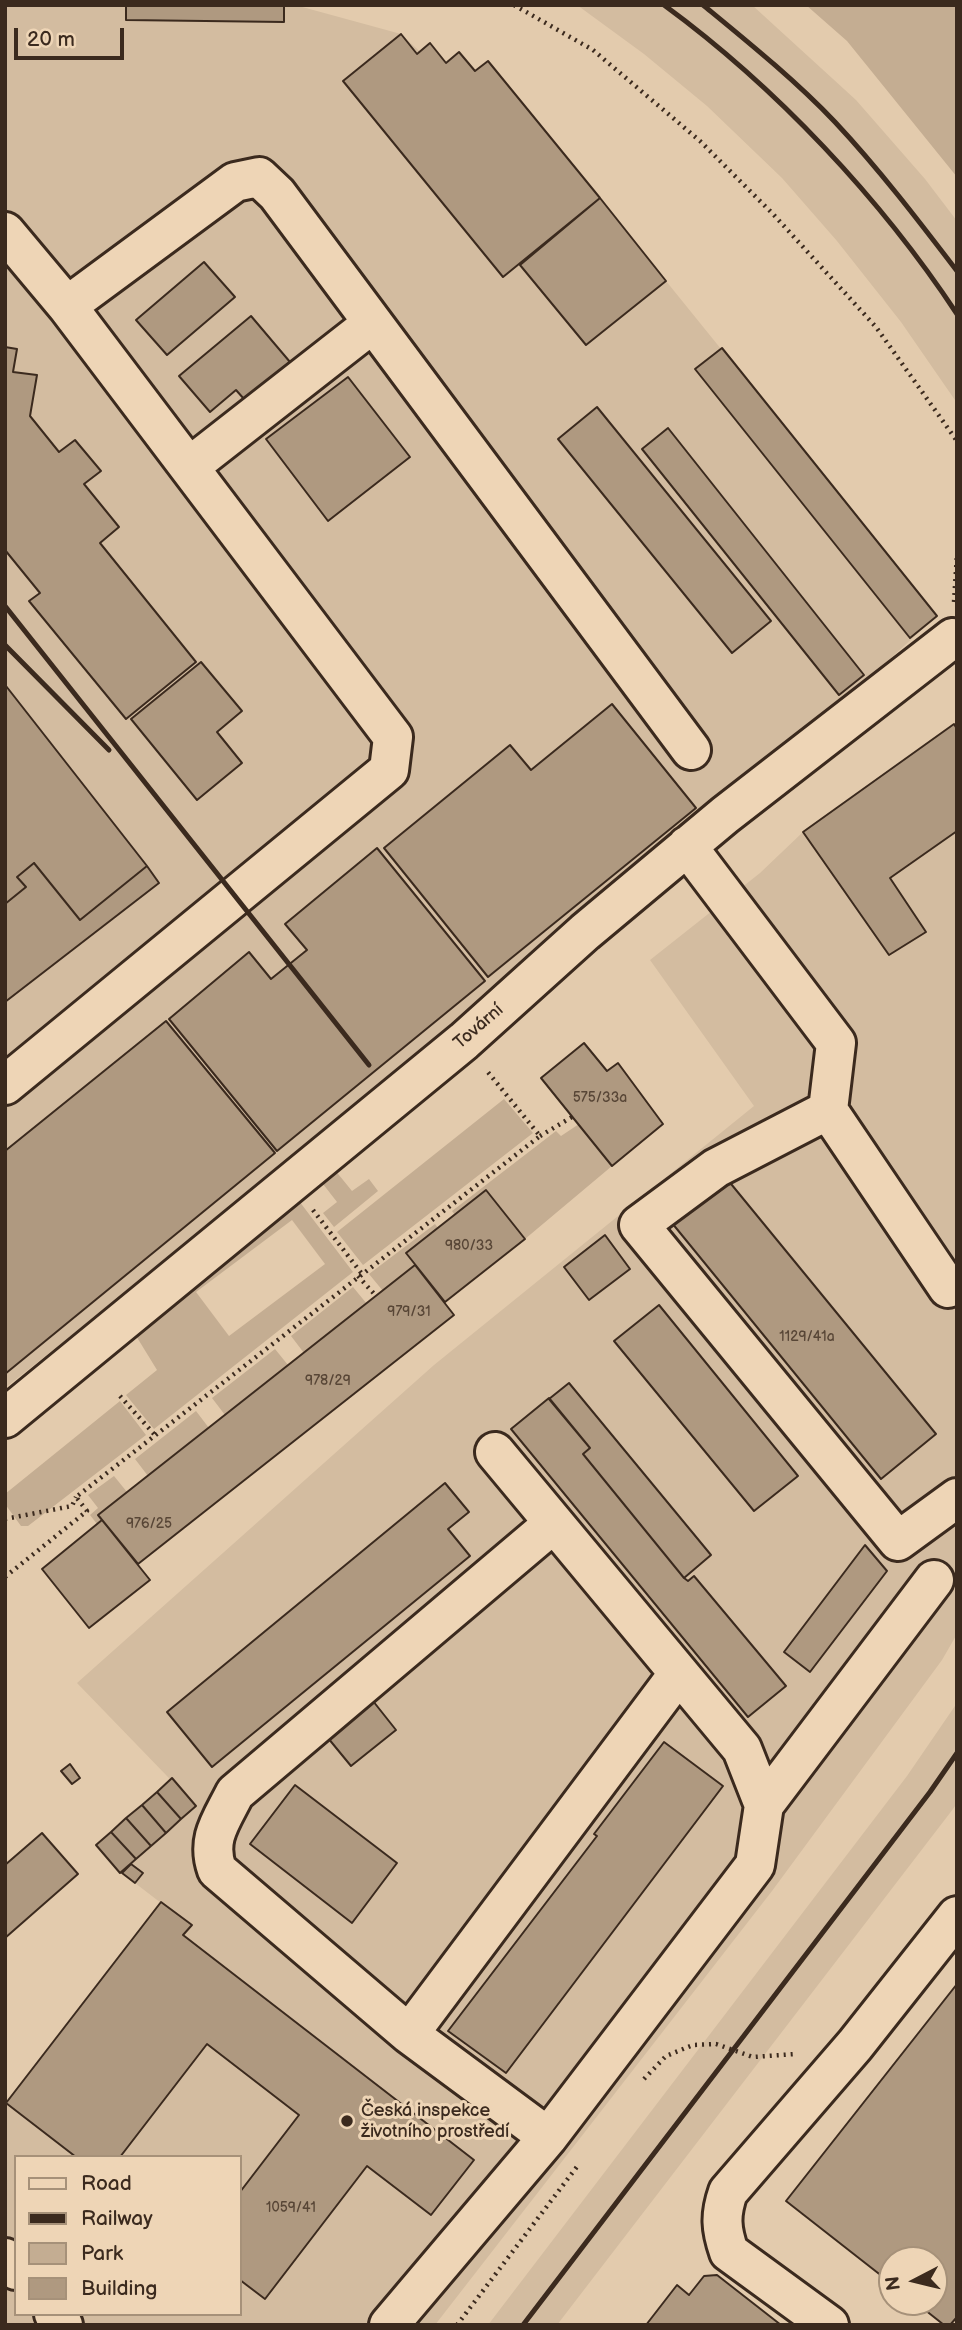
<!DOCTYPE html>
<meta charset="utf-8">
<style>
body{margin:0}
#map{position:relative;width:962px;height:2330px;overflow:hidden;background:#e3cbad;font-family:"Balsamiq Sans",sans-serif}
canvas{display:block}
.frame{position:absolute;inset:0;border:7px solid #3b2a1e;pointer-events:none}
.legend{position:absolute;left:14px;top:2155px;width:228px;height:161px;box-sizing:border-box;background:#eed5b6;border:2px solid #a69179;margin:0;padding:9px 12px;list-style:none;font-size:21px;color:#3b2a1e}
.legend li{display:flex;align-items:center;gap:14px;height:35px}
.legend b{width:35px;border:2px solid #a69179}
.north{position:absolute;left:878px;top:2246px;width:70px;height:70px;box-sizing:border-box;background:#eed5b6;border:2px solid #a69179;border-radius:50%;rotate:263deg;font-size:19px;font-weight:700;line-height:28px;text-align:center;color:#3b2a1e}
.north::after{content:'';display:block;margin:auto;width:24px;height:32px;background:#3b2a1e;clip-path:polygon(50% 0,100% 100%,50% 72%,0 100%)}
.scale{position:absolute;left:14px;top:28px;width:110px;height:32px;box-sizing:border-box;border:4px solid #3b2a1e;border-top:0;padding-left:9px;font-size:21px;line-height:24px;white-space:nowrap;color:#3b2a1e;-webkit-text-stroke:5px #eed5b6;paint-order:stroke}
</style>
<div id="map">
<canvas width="962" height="2330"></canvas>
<div class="frame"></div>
<ul class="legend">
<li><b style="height:9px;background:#eed5b6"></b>Road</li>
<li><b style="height:9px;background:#3b2a1e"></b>Railway</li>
<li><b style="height:19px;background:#c4ad92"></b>Park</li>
<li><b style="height:19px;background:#af9980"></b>Building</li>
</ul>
<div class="north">N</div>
<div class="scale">20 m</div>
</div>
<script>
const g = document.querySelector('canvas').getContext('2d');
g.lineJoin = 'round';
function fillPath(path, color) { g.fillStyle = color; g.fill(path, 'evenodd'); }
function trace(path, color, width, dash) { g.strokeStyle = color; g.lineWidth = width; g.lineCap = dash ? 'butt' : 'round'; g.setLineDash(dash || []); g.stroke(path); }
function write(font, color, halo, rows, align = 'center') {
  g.font = font + ' "Balsamiq Sans",sans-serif'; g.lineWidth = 6; g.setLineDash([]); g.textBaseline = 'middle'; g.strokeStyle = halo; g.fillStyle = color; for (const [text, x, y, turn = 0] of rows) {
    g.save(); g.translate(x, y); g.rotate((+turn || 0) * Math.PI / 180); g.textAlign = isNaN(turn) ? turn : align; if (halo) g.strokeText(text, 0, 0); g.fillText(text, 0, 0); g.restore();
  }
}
const built = new Path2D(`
 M5 5H295L401 34 666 281 937 616 652 875 5 1388Z
 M577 5H752L856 100 925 179 957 221V403L901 322 837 241 782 178 707 106 644 54Z
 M957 722V1634L942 1660 772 1891 435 2325H5V2104L161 1903 122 1873 196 1806 77 1683 434 1365 754 1106 650 960 760 873 803 832ZM16 2157H240V2314H16Z
 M957 1703V1803L953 1809 557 2325H488L907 1776Z`);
const green = new Path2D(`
 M806 5H957V177L847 41Z
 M504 1099 533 1133 363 1265 337 1232Z
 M579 1124 612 1166 525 1239 487 1190 455 1215 452 1211 556 1131 561 1136Z
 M330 1164 352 1191 369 1179 378 1191 334 1227 323 1213 337 1202 316 1175Z
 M293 1193 353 1272 154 1429 126 1395 157 1370 130 1326ZM292 1220 325 1264 229 1336 196 1292Z
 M435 1224 438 1228 407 1253 415 1265 383 1291 369 1274Z
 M353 1287 367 1304 304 1353 291 1336Z
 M275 1349 288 1365 225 1415 212 1398Z
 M120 1401 146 1435 28 1526H21L5 1504V1494Z
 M196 1411 209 1428 148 1476 135 1459Z
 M114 1476 127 1492 99 1516 102 1520 97 1524 90 1515 98 1508 88 1495Z`);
const building = new Path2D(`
 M126 5H284V22L126 20Z
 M401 34 417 54 430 43 446 63 459 52 475 71 488 61 600 198 503 277 343 81Z
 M600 198 666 281 586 345 520 265Z
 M204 262 235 297 167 355 136 320Z
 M251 316 290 362 244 399 236 390 210 412 179 376Z
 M5 347 17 349 13 372 37 375 30 416 59 452 75 440 101 471 84 484 119 527 100 543 196 662 126 719 29 601 40 593 5 550Z
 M722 348 937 616 910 638 695 369Z
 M348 377 410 457 328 521 266 439Z
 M597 407 771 621 732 653 558 439Z
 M668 428 864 675 839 695 642 449Z
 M201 662 242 711 217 732 242 763 197 800 131 719Z
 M6 686 147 866 80 920 34 863 17 877 26 887 5 904Z
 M612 704 696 808 488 977 384 848 510 745 531 770Z
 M954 724 957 729V831L890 878 926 932 889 955 803 832Z
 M377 848 485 981 277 1151 169 1019 249 952 271 979 307 950 285 924Z
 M34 863 80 920 147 866 159 883 5 1002V904L26 887 17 877Z
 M166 1021 275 1153 5 1374V1151Z
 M584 1043 607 1071 618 1063 663 1124 612 1166 541 1078Z
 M727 1179 936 1434 881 1479 672 1223Z
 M486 1190 525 1239 445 1302 406 1253Z
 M605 1235 630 1269 589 1300 564 1267Z
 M415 1265 454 1315 138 1564 98 1515Z
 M659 1305 798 1476 754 1511 614 1341Z
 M569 1383 711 1555 684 1578 583 1454 590 1448 549 1399Z
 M549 1398 590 1448 583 1454 684 1578 688 1581 694 1576 786 1686 748 1717 511 1429Z
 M445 1483 469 1512 448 1529 470 1556 212 1767 167 1712Z
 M102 1520 150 1580 89 1628 42 1569Z
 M865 1545 887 1571 810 1672 784 1652Z
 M373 1701 396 1730 351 1766 328 1738Z
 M664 1742 723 1786 506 2073 448 2031 597 1836 594 1834Z
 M70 1764 80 1778 72 1784 61 1771Z
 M172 1778 196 1806 181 1819 157 1792Z
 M295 1785 397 1863 352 1923 250 1844Z
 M157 1792 181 1819 166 1833 142 1805Z
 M142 1805 166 1833 151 1846 126 1818Z
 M126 1818 151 1846 136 1859 111 1832Z
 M111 1832 136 1859 120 1873 96 1845Z
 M42 1833 78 1874 5 1938V1865Z
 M131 1864 143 1873 135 1883 122 1873Z
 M161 1902 192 1925 183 1935 474 2160 431 2215 367 2166 265 2299 240 2280V2192L299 2115 207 2044 120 2157H76L6 2103Z
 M957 1984V2317L950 2325H944L915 2302H934V2260H892V2284L786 2201Z
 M717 2275 781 2325H646L677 2285 689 2295 704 2276Z`);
const path = new Path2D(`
 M514 5 593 50 700 141 773 214 876 327 957 441
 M954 602 957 554
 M540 1136 572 1117
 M313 1210 362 1274
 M358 1276 376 1296
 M120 1396 154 1434
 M5 1519 72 1506 76 1497
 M5 1577 87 1511 76 1497 540 1136 487 1071
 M644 2079 666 2056 693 2045 716 2044 753 2057 795 2054
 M457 2325 579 2164`);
const minor = new Path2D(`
 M5 232 67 306 393 737 389 770 5 1085
 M67 306 235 182 259 177 277 194 691 750
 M189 467 373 323
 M687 846 836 1043 828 1110 948 1288
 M828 1110 716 1168 639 1225 898 1541 957 1498
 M5 1418 464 1041 585 932 725 815 953 638 957 640
 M764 1805 934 1580
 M409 2034 217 1870C206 1839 221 1821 235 1793L554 1523
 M548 2137 409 2034 679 1673
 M5 2258 16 2270
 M54 2314 63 2325
 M389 2325 548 2137 755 1865 764 1805 742 1749 495 1452
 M829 2325 729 2252C721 2229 720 2215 728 2192L855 2045 957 1916`);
const rail = new Path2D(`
 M664 5C776 87 881 199 957 314
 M703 5C748 42 795 80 835 122 879 169 918 220 957 271
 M5 606 369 1065
 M5 645 109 750
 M523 2325 930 1792 957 1753`);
const markers = [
 [347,2121,7,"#3b2a1e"]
];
const numberNames = [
 ["575/33a",600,1098],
 ["980/33",469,1246],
 ["979/31",409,1312],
 ["1129/41a",807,1337],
 ["978/29",328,1381],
 ["976/25",149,1524],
 ["1059/41",291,2208]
];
const streetNames = [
 ["Tovární",479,1027,-41]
];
const poiNames = [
 ["Česká inspekce",361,2111],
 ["životního prostředí",361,2132]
];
fillPath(built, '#d3bca0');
fillPath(green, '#c4ad92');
fillPath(building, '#af9980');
trace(building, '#3b2a1e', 2);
trace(minor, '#3b2a1e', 44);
trace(path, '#3b2a1e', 4.5, [2, 5]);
trace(minor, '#eed5b6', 38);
trace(rail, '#3b2a1e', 5);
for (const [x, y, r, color] of markers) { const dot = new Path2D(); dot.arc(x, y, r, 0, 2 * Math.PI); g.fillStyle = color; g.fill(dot); trace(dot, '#eed5b6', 2.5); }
write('14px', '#584636', null, numberNames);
write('18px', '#3b2a1e', '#eed5b6', streetNames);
write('18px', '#3b2a1e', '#eed5b6', poiNames, 'left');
</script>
